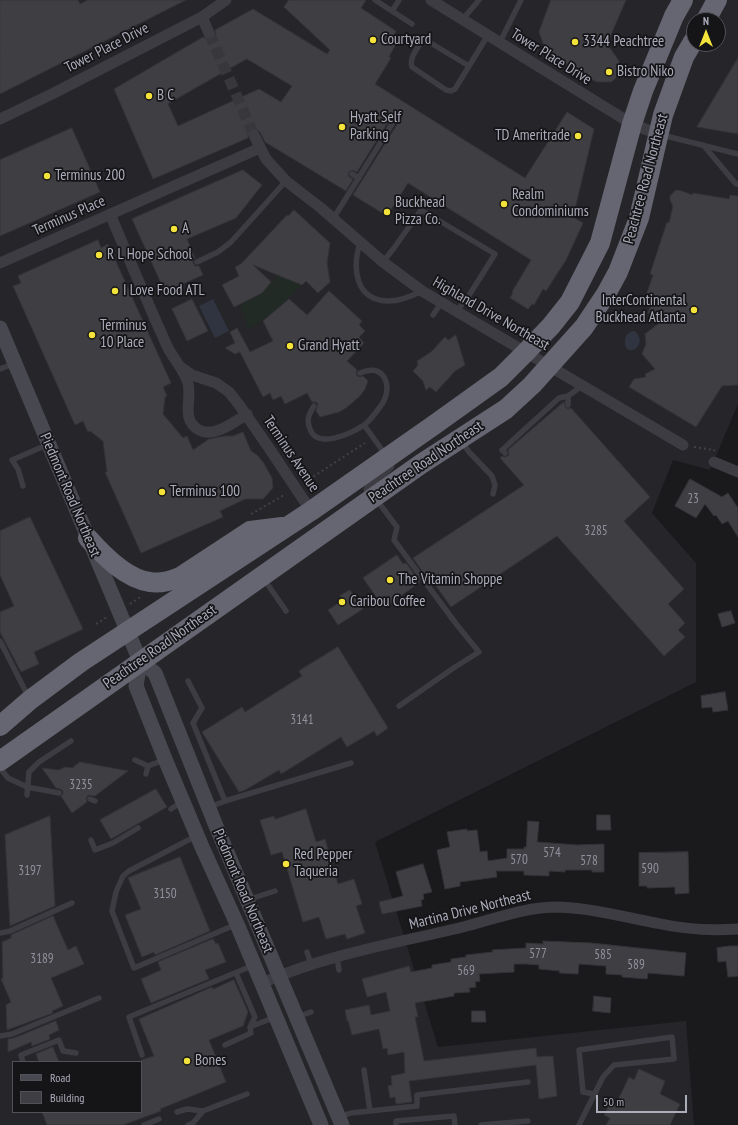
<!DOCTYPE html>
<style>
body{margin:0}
#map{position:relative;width:738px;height:1125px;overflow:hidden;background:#1a191c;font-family:"PT Sans Narrow",sans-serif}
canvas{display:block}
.legend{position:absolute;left:12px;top:1061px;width:130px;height:52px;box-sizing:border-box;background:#151417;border:1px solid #515159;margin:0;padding:5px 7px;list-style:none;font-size:12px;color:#acadbb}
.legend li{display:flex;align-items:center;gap:8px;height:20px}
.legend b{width:20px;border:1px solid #515159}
.north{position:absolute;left:686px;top:12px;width:40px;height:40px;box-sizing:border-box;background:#151417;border:1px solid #515159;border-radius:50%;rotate:0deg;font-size:11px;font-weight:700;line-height:16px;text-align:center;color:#acadbb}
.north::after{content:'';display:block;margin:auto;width:14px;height:18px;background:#f3e33a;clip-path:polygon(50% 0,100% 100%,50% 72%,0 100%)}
.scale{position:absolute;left:596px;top:1095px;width:91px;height:18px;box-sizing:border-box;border:2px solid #acadbb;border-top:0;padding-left:5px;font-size:12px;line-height:14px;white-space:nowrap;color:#acadbb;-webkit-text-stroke:3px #151417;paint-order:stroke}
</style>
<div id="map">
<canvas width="738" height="1125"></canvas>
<ul class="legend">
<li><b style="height:5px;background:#484851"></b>Road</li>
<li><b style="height:11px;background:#3f3e43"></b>Building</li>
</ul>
<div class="north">N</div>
<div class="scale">50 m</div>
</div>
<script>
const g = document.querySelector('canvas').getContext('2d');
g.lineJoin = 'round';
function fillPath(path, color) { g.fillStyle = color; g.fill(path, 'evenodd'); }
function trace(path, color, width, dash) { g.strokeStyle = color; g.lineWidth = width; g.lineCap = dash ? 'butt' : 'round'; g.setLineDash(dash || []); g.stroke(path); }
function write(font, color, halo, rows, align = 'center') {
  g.font = font + ' "PT Sans Narrow",sans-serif'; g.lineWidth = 3.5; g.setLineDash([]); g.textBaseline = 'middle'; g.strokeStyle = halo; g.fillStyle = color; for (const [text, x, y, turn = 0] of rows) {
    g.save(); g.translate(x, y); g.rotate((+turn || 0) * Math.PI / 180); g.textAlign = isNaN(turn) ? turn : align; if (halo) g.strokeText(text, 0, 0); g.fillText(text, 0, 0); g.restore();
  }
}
const built = new Path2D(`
 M0 0H738V404L710 470 673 460 652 513 696 563V682L375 842 438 1047 686 1021 694 1125H0ZM694 20H718V44H694ZM13 1062H141V1112H13Z`);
const green = new Path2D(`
 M278 275 302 285C286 302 269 318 248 329L240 303 262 293Z`);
const water = new Path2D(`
 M213 299 229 331 215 338 199 306Z
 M632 331H635C650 346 624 360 625 341 625 336 628 333 632 331Z`);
const building = new Path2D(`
 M0 0H78L80 4 88 0H186L0 94Z
 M289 0H366L361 8 396 31 394 35 399 38 389 57 391 58 375 84 525 178 567 112 594 129 575 209 577 210 573 217 583 223 566 260 546 291 543 289 534 305 532 304 528 309 510 298 513 293 512 292 531 260 408 183 387 216 353 195 401 118V114L399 112H395L393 114 357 172 352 170 349 172 348 176 353 179 346 191 265 142 260 132 254 128 248 132V138L153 179 114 89 203 37 208 40 212 39 216 34 215 30 253 9 327 54 330 50 284 7ZM247 59 292 86 281 102 259 89 178 126 168 104Z
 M551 0H626L607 44 619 61V73L616 78 611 82H597L589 78 574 66 558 62 550 57 545 49 539 32Z
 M738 58V134L697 127Z
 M72 128 100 192 0 236V160Z
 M243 170 262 185 236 218 187 239 195 258 193 260V263L195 266H199L203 275 165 292 132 219Z
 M676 190 682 191 692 195 693 193 729 199 730 195 738 196V385L722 386 696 427 629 387 634 379 646 377 645 374 655 369 642 354 646 344 645 334 662 321 648 313 652 301 645 299 653 275 650 274 667 222 669 223 673 206 670 200V196Z
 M294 210 330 243 327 263 330 282 318 293 306 281 302 285 253 265 271 282 262 293 234 307 222 285 239 276 235 267 241 264 287 215 288 216Z
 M98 240 101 248 108 244 171 383 163 387 167 396 165 397 163 414 183 438 187 436 193 450 209 439 225 436H233L243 432 251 451 257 455 263 462 272 478 273 488 263 499H245L220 511 223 517 141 553 105 472H107L103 441 90 431 88 432 83 421 75 425 13 286 21 283 18 276Z
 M329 291 362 321 359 325 365 331 359 337 364 343 347 361 357 370 356 372 357 376 360 377 363 376 368 381 365 389 360 396 346 408 339 412 320 417 316 411 318 404 316 402H312L307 393 285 404 281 396 273 400 270 393 263 397 240 352 235 354 225 348 235 343 230 332 237 328 250 352 273 341 263 321 289 299 307 315Z
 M192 299 208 331 187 341 172 309Z
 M456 335 465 365 455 371 436 392 430 387 426 390 423 381 413 371 418 365 417 361 431 352 445 337 448 340Z
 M564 402 565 407 568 409 571 408 650 497 624 521 684 589 668 604 685 623 678 630 685 637 664 656 557 536 451 607 429 576 427 578 413 558 524 485 500 458 502 456 504 457 508 456 509 454 508 450Z
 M690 479 722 497 728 493 738 508V537L728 521 722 524 716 515 714 516 705 504 696 518 675 506Z
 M30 517 83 629 34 652 39 664 21 672 0 632V612L14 606 0 575V531Z
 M397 555 403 564 406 563 420 582 384 608 363 578Z
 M350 590 363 609 338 625 328 610 343 600 340 596Z
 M731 611 735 623 722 627 718 614Z
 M338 647 388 728 377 736 374 731 347 747 341 737 281 774 279 770 245 790 239 792 202 732 242 707 245 712 302 676 299 671Z
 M725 692 728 710 713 712 712 707 702 708 701 696Z
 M80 762 128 771 95 796 88 795 86 799 87 802 72 813 61 796 63 794V791L60 789 56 788 42 768 59 770 65 767 72 768Z
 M156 789 167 807 111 839 100 820Z
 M306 809 316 842 325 839 338 884 354 879 362 904 356 906 365 933 347 939 345 934 326 939 319 917 303 922 282 852 271 855 260 820 274 816 275 819Z
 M597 815H610L611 830H597Z
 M50 816 55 906 10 926 5 835Z
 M528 821 539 822 537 842 577 845 604 844V872H592V870H565V872L549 871V876L524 875V871H496L497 877 460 882V886L445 889 437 850 450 847 447 832 467 829V831L477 830 480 852 487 851 488 861 507 858V849H524V847H526Z
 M688 852 689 893 675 894V887L647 888V886H639V853Z
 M180 857 210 931 155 955 154 952 142 957 125 915 141 909 128 878Z
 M423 864 432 892 423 894 424 899 421 900 422 906 382 914 379 902 403 896 396 872Z
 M53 916 68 950 76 946 84 964 51 978 63 1006 52 1011 53 1013 7 1030 6 1005 11 1002 1 979 3 978 2 942 11 938V935Z
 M213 939 216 944 218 943 226 962 205 970 209 979 151 1003 141 979 161 970 158 962Z
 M543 941 591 943 686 953 684 976 648 973 647 979 622 977V975L606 974V966L579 964 578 974 559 973 560 971 539 969V965L526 964H514V972L479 974 480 981 475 982 476 987 469 988 470 992 454 993V996L415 1003 418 1017H415L424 1061 536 1048 537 1057 553 1056 557 1096 539 1099 536 1065 409 1081 412 1102 396 1104 395 1097 390 1098 388 1086 392 1085 391 1076 405 1073 404 1052 388 1055 387 1048 383 1049 379 1029 352 1035 348 1020 347 1021 345 1010 369 1005 371 1015 390 1011 386 992 367 997 362 979 409 966 411 972 432 968V965L451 962V959L466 957V955L493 952 492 950 526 948V943L543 944Z
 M730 946H738V976L728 977 726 961 718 962 717 948Z
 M234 980 248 1012 243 1026 209 1040 226 1082 160 1109 161 1111 123 1125H47L42 1112H141V1060L154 1056 139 1019 212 987 213 989Z
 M594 996 611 998 610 1013 593 1011Z
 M472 1011H485L486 1022H472Z
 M56 1021 59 1030 49 1035 50 1039 32 1046 31 1042 8 1052V1039L14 1038Z
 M53 1047 59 1062H39L36 1054Z
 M639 1069 665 1081 660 1094 680 1104 670 1125H606L610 1118 604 1115 610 1103 615 1106 629 1077 634 1080Z`);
const streetTunnel = new Path2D(`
 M209 33 254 135`);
const path = new Path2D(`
 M694 447 714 450V451
 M305 482 365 443
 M251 514 286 494
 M130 604 142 596
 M96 624 107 617`);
const lane = new Path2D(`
 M375 0 412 24
 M392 11 399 0
 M463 19 479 0
 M500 42 521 0
 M469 66 429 42 422 41C417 49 409 58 412 67L446 90 451 91 455 89 488 35
 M662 135 738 154
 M704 146 736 184H738
 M352 174 359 178
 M333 219 397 116
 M360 243C352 268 355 301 389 301 400 301 412 296 422 291
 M197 262 218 252 231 242 286 181
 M383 262 394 248 421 210 495 254 468 297 456 312
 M433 315 441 303
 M0 369 15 363
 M568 396V405
 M314 406C309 414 306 420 310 429 317 450 352 433 364 425 371 420 377 411 382 404 394 385 383 362 360 373
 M364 425 385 454
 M462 442 469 452 492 476 495 485 493 494
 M505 453 502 450 559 398 568 396 582 386
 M23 486 18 469 12 460 49 444
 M376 499 397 527 394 540 457 625 479 652 455 667 399 706
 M264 579 286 611
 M0 641 29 698
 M188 681 202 708 193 723 225 801
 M135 760 148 766
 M0 768 8 778 27 787 59 793
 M146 774 148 766 164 760
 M27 795 29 772 39 762 71 741
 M90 799 95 801
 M210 807 225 801 351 763
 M171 809 183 801
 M196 836 129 871 123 876 116 892 112 911 134 968 237 924
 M91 840 95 850 113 843 138 828
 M247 900 275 891
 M0 933 10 931 72 903
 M307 952 311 964
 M337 957 339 970
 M236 973 255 1017 250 1027
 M297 1017 311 1012
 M0 1036 12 1034 99 998
 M225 1045 251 1033 250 1027 275 1017
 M142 1055 129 1017 254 965
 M23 1062 21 1055 59 1040 63 1051 76 1053
 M364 1070 370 1111
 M177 1112 187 1109 203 1111 247 1094
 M339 1117 351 1113 417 1106V1095L528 1082
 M144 1125 159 1119
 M188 1125 193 1123 203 1111
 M396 1125V1121L454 1116 455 1125
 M481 1125 528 1121
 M579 1125 603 1077 614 1065 674 1059 672 1037 579 1050 583 1092 595 1094`);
const street = new Path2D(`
 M431 0 632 124 658 134
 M202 17 209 33
 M0 119 54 93 202 17 226 0
 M254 135 266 159 286 181 321 208 383 262 422 291 683 445
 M110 214C129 259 148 304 168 348 174 359 182 368 187 380 194 396 179 419 199 430 214 438 234 422 247 414
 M0 263 260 148
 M182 368 192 375 216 383 229 392 240 406 269 448 311 511
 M714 462 738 472
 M374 497 369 490 372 482 389 466
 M262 983C325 955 396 943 463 927 495 919 524 907 558 907 591 908 624 917 656 923 683 929 711 931 738 929`);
const secondary = new Path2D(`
 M0 328 140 661 136 686 165 759 202 847 237 924 321 1125
 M140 661 155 673 216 826 342 1125`);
const highway = new Path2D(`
 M706 20 717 0
 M88 538C103 555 126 579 150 582 160 584 170 581 180 577L250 531 282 527
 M0 726 30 700 81 662 311 511 434 425 501 377 526 352 551 326 570 302 600 243 632 124 643 91 674 16 683 0
 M0 761 421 464 506 409 532 385 584 327 606 294 618 272 639 218 663 115 684 57 694 40`);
const markers = [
 [373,40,4,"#f3e33a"],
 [575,42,4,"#f3e33a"],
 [609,72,4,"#f3e33a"],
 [149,96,4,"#f3e33a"],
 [342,127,4,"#f3e33a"],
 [578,136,4,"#f3e33a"],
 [47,176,4,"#f3e33a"],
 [504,204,4,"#f3e33a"],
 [387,212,4,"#f3e33a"],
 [174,229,4,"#f3e33a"],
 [99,255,4,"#f3e33a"],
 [115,291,4,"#f3e33a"],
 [694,310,4,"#f3e33a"],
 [92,335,4,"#f3e33a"],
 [290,346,4,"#f3e33a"],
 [162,492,4,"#f3e33a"],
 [390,580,4,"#f3e33a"],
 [342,602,4,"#f3e33a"],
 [286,864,4,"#f3e33a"],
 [187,1061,4,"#f3e33a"]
];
const numberNames = [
 ["23",693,499],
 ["3285",596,531],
 ["3141",302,720],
 ["3235",81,785],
 ["574",552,853],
 ["570",519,860],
 ["578",589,861],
 ["590",650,869],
 ["3197",30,871],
 ["3150",165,894],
 ["577",538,954],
 ["585",603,955],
 ["3189",42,959],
 ["589",636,965],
 ["569",466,971]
];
const poiNames = [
 ["Courtyard",381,40],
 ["3344 Peachtree",583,42],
 ["Bistro Niko",617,72],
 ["B C",157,96],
 ["Hyatt Self",350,118],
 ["Parking",350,135],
 ["TD Ameritrade",570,136,"right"],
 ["Terminus 200",55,176],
 ["Realm",512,195],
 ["Condominiums",512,212],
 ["Buckhead",395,203],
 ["Pizza Co.",395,220],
 ["A",182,229],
 ["R L Hope School",107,255],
 ["I Love Food ATL",123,291],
 ["InterContinental",686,301,"right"],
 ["Buckhead Atlanta",686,318,"right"],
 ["Terminus",100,326],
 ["10 Place",100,343],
 ["Grand Hyatt",298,346],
 ["Terminus 100",170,492],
 ["The Vitamin Shoppe",398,580],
 ["Caribou Coffee",350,602],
 ["Red Pepper",294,855],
 ["Taqueria",294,872],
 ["Bones",195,1061]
];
const streetNames = [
 ["Tower Place Drive",107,48,-27],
 ["Tower Place Drive",551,57,32],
 ["Peachtree Road Northeast",646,179,-75],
 ["Terminus Place",69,216,-24],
 ["Highland Drive Northeast",491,314,30],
 ["Terminus Avenue",291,454,56],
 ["Peachtree Road Northeast",426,462,-34],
 ["Piedmont Road Northeast",70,495,67],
 ["Peachtree Road Northeast",160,647,-35],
 ["Piedmont Road Northeast",243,891,67],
 ["Martina Drive Northeast",470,910,-14]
];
fillPath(built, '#262529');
fillPath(green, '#212a24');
fillPath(water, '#2f3440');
fillPath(building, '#3f3e43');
trace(building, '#343338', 1);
trace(streetTunnel, '#37373c', 11, [11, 5.5]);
trace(path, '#404148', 2, [2, 3]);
trace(lane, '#3d3c43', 5.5);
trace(street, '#3d3c43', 11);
trace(secondary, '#484851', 15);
trace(highway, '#666672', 20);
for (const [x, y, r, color] of markers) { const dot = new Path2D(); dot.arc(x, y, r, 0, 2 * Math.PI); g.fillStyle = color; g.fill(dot); trace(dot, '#151417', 1.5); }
write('13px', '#91919d', null, numberNames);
write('15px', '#acadbb', '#151417', poiNames, 'left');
write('15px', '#acadbb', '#151417', streetNames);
</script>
